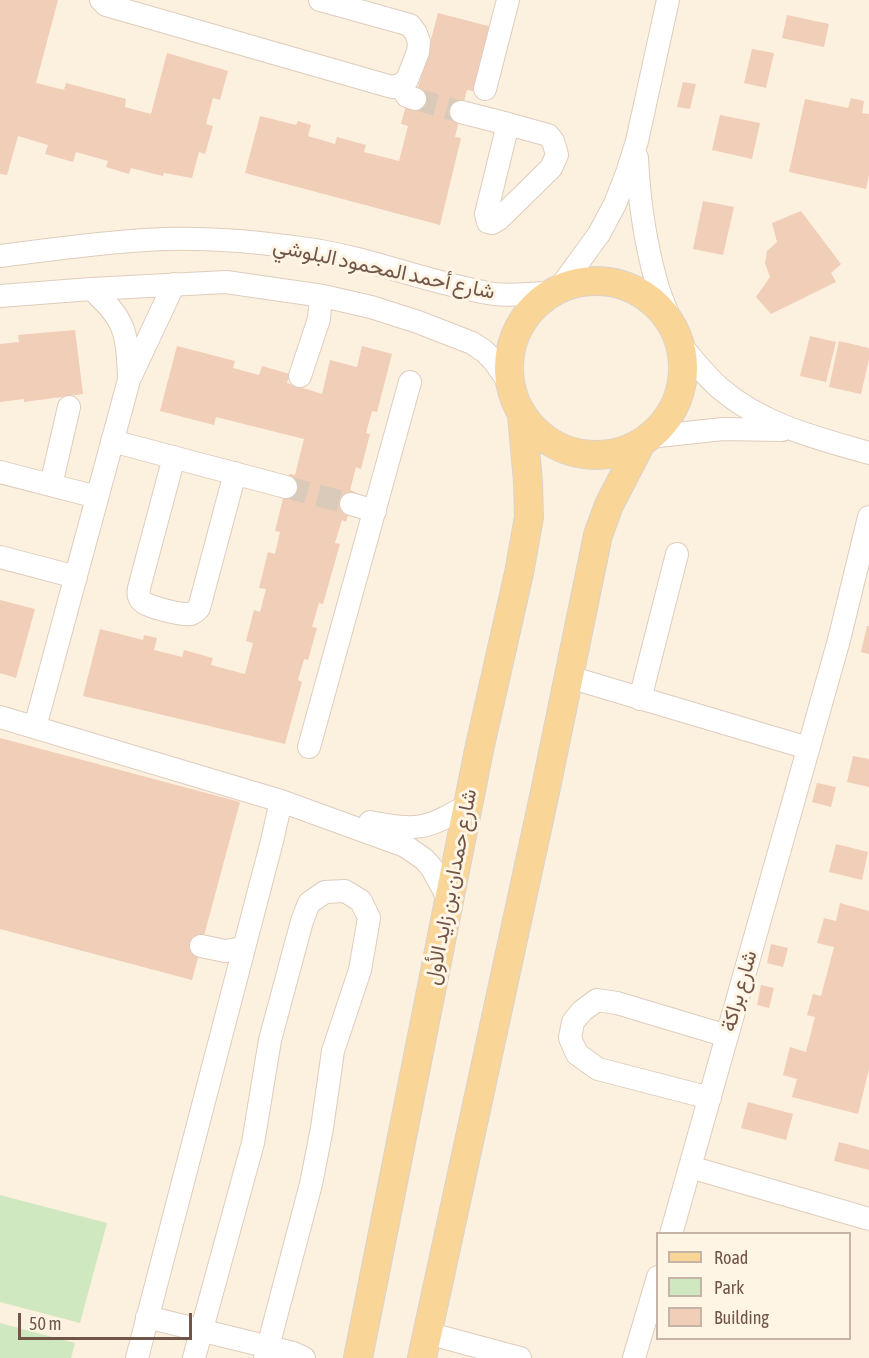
<!DOCTYPE html>
<meta charset="utf-8">
<style>
body{margin:0}
#map{position:relative;width:869px;height:1358px;overflow:hidden;background:#fcf0df;font-family:"Asap Condensed",sans-serif}
canvas{display:block}
.legend{position:absolute;left:656px;top:1232px;width:195px;height:108px;box-sizing:border-box;background:#fff5e5;border:2px solid #c6b5a6;margin:0;padding:8px 10px;list-style:none;font-size:18px;color:#715648}
.legend li{display:flex;align-items:center;gap:12px;height:30px}
.legend b{width:30px;border:2px solid #c6b5a6}
.scale{position:absolute;left:18px;top:1313px;width:174px;height:27px;box-sizing:border-box;border:3px solid #715648;border-top:0;padding-left:8px;font-size:18px;line-height:21px;white-space:nowrap;color:#715648;-webkit-text-stroke:4px #fff5e5;paint-order:stroke}
</style>
<div id="map">
<canvas width="869" height="1358"></canvas>
<ul class="legend">
<li><b style="height:8px;background:#fad598"></b>Road</li>
<li><b style="height:16px;background:#d0e8bf"></b>Park</li>
<li><b style="height:16px;background:#f1ceb8"></b>Building</li>
</ul>
<div class="scale">50 m</div>
</div>
<script>
const g = document.querySelector('canvas').getContext('2d');
g.lineJoin = 'round';
function fillPath(path, color) { g.fillStyle = color; g.fill(path, 'evenodd'); }
function trace(path, color, width, dash) { g.strokeStyle = color; g.lineWidth = width; g.lineCap = dash ? 'butt' : 'round'; g.setLineDash(dash || []); g.stroke(path); }
function write(font, color, halo, rows, align = 'center') {
  g.font = font + ' "Asap Condensed",Vazirmatn,sans-serif'; g.lineWidth = 6; g.setLineDash([]); g.textBaseline = 'middle'; g.strokeStyle = halo; g.fillStyle = color; for (const [text, x, y, turn = 0] of rows) {
    g.save(); g.translate(x, y); g.rotate((+turn || 0) * Math.PI / 180); g.textAlign = isNaN(turn) ? turn : align; if (halo) g.strokeText(text, 0, 0); g.fillText(text, 0, 0); g.restore();
  }
}
const green = new Path2D(`
 M0 1195 107 1223 80 1323 0 1302Z
 M0 1323 75 1343 71 1358H0Z`);
const building = new Path2D(`
 M0 0H58L36 83 64 90 66 83 126 99 125 107 151 114 167 53 228 71 220 100 213 98 206 124 213 126 205 154 199 152 192 178 164 173 163 176 131 168 129 174 106 167 108 161 76 152 73 162 45 154 48 145 18 136 7 175 0 174Z
 M438 13 492 27 473 91 467 90 461 112 455 137 461 138 440 225 245 173 260 116 296 125 298 121 311 125 308 136 335 144 337 137 366 145 364 152 399 161 408 126 401 124 404 113 407 101 414 103Z
 M787 15 829 24 824 47 782 38Z
 M752 49 774 53 766 88 744 83Z
 M683 82 696 84 690 109 677 107Z
 M851 98 864 101 862 113 869 114V175L866 189 789 172 805 99 848 108Z
 M720 115 760 123 752 159 712 150Z
 M703 201 734 207 723 255 693 249Z
 M801 211 841 264 831 273 836 282 771 314 756 297 770 277 765 263 767 251 777 242 772 223Z
 M75 330 83 394 24 402V399L0 402V344L19 342 18 335Z
 M810 336 836 342 826 382 800 376Z
 M839 341 869 348V359L861 394 829 387Z
 M177 346 235 361 233 368 259 375 262 366 290 374 287 383 322 394 330 360 357 367 362 346 392 354 377 412 372 411 366 433 370 434 361 469 356 467 350 490 355 492 346 522 342 520 335 543 340 544 323 604 319 603 312 627 317 628 308 660 304 659 298 680 302 682 285 744 83 696 100 629 143 640 144 635 157 638 154 650 182 657 184 650 213 658 211 665 245 674 253 643 246 641 254 610 260 612 266 589 259 588 268 552 275 554 280 532 275 531 289 474 295 475 304 439 216 417 214 425 160 411Z
 M0 600 35 609 16 678 0 673Z
 M867 626H869V654L861 652Z
 M0 738 240 802 192 980 0 929Z
 M853 756 869 759V787L847 782Z
 M817 783 836 787 831 807 812 802Z
 M836 844 868 852 862 880 829 872Z
 M840 903 869 911V1069L858 1114 792 1097 797 1079 783 1075 790 1047 806 1052 815 1017 807 1015 813 994 821 996 834 947 817 943 824 918 836 921Z
 M771 944 788 948 783 967 767 963Z
 M761 985 774 988 769 1008 757 1005Z
 M748 1102 793 1114 786 1140 741 1128Z
 M839 1142 869 1150V1170L834 1161Z`);
const minorTunnel = new Path2D(`
 M415 99 461 112
 M286 487 351 504`);
const minor = new Path2D(`
 M101 0 106 5 392 87 400 85 407 80 418 52 419 42 416 33 410 25 320 0
 M400 85 407 96 415 99
 M485 89 508 0
 M461 112 508 124
 M508 124 548 135 553 141 557 155 551 168 499 219 492 223 488 222 486 214Z
 M637 158C639 200 645 241 656 281 660 297 668 313 674 329
 M0 256C48 250 96 243 145 240 199 236 254 241 308 249 371 258 431 284 494 294 513 296 533 294 553 292
 M91 289C125 318 127 332 129 376
 M559 289 599 234 615 204 627 173 637 141 668 0
 M0 296 91 289 226 282 323 296 371 307 418 322 472 343 484 351 494 361 510 384
 M680 344C693 359 705 376 721 389 763 425 817 438 869 453
 M300 376 319 319 321 296
 M649 437 723 429 782 430
 M112 441 286 487
 M174 457 139 588C138 594 138 598 143 602 148 607 184 616 191 614 196 612 196 611 199 608L235 473
 M0 472 97 497
 M51 485 69 407
 M351 504 375 511
 M0 557 76 577
 M569 677 808 748
 M640 699 677 554
 M0 717 281 801 405 846 424 859 432 868 449 900
 M35 727 129 380 174 284
 M309 747 410 382
 M370 822C418 831 425 830 468 805
 M201 946 225 951 243 948
 M710 1098 598 1069 577 1054 570 1038 573 1022 582 1011 597 1000 617 1003 727 1036
 M690 1167 869 1219
 M671 1234 839 640 869 517
 M147 1317 293 1353 304 1358
 M427 1333 520 1358
 M137 1358 272 841 281 801
 M194 1358 253 1143 270 1040 302 921 309 903 325 892 345 891 361 901 369 918 360 970 333 1051 322 1128 311 1184 265 1358
 M634 1358 658 1277`);
const major = new Path2D(`
 M509 368a87 87 0 1 1 174 0a87 87 0 1 1-174 0Z
 M358 1358 479 750 519 573 529 517 528 482 522 415
 M422 1358 545 792 598 535 609 505 641 443`);
const streetNames = [
 ["شارع أحمد المحمود البلوشي",384,269,12],
 ["شارع حمدان بن زايد الأول",451,887,-79],
 ["شارع براكة",739,991,-74]
];
fillPath(green, '#d0e8bf');
fillPath(building, '#f1ceb8');
trace(minorTunnel, '#d9cab9', 22, [22, 11]);
trace(minor, '#dfccbc', 24);
trace(major, '#dad3cf', 30);
trace(minor, '#fff', 22);
trace(major, '#fad598', 28);
write('21px', '#715648', '#fff5e5', streetNames);
</script>
